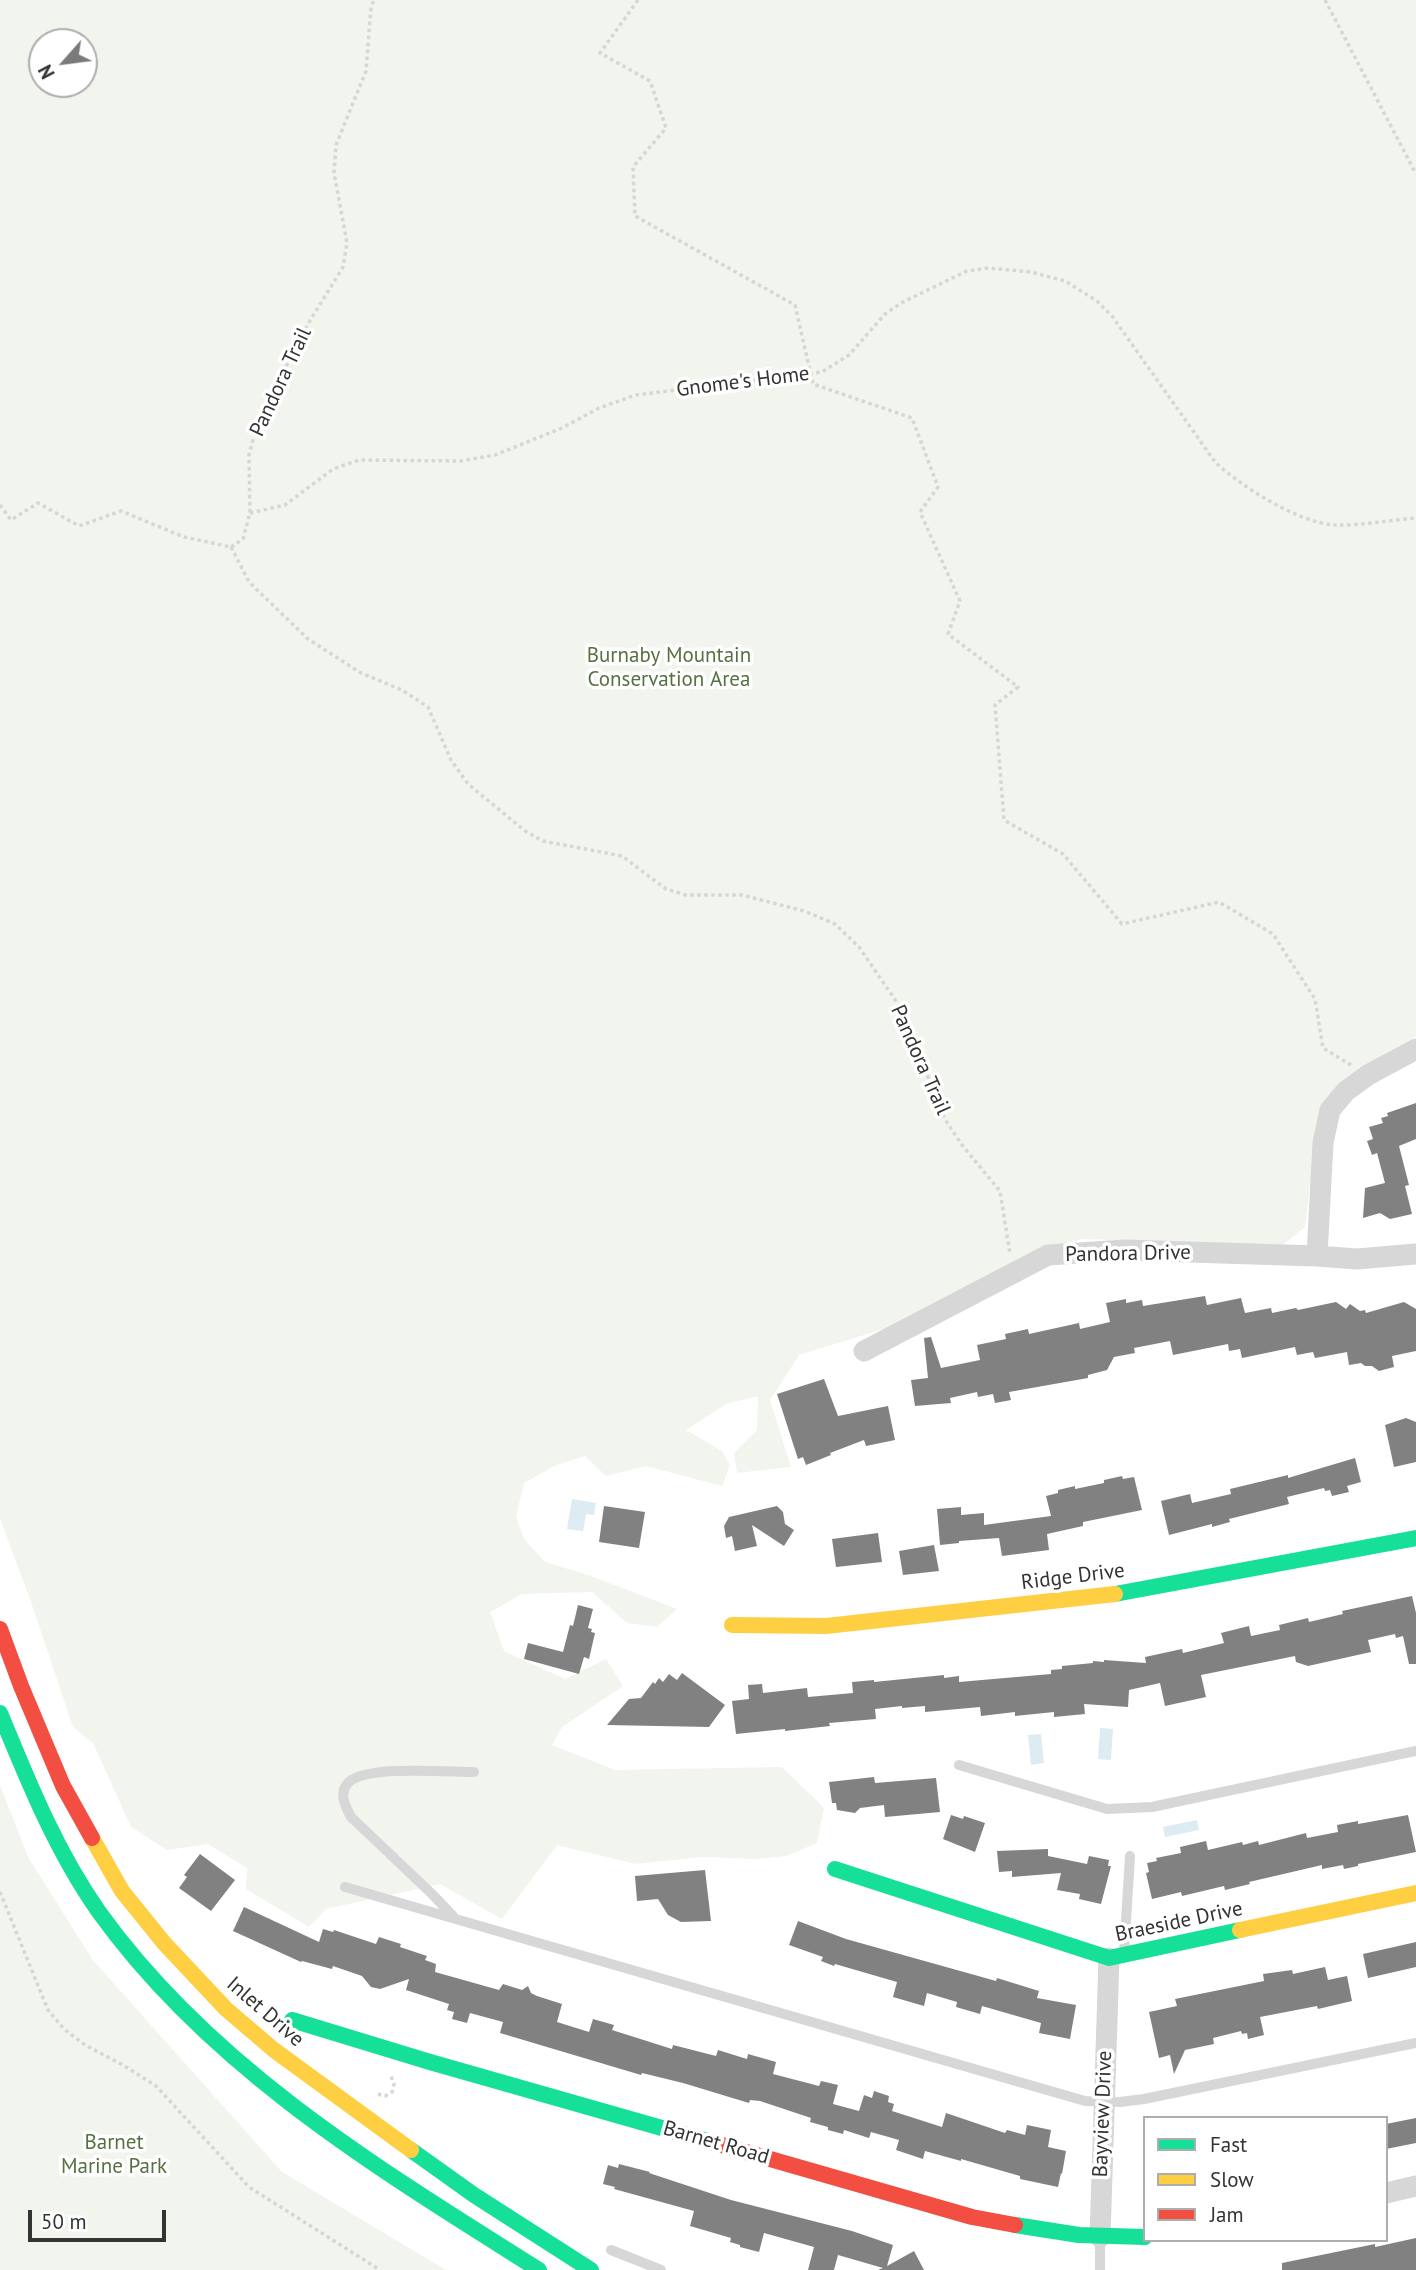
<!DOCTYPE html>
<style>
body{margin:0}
#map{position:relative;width:1416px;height:2270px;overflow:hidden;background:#fff;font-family:"PT Sans",sans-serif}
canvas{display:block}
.legend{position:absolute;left:1143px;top:2116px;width:245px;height:126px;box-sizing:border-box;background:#fff;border:2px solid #adadad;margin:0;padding:9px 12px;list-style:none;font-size:21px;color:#333}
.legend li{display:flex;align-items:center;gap:14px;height:35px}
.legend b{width:35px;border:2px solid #adadad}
.north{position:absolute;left:28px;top:28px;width:70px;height:70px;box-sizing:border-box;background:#fff;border:2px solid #adadad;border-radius:50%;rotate:242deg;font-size:19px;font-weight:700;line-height:28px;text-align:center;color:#333}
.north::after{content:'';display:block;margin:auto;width:24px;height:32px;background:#7a7a7a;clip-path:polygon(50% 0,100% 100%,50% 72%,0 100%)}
.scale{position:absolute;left:28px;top:2210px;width:138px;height:32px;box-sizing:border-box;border:4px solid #333;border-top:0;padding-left:9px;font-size:21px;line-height:24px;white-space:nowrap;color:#333;-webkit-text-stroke:5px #fff;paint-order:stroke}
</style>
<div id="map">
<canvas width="1416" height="2270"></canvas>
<ul class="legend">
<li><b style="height:9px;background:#16e098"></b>Fast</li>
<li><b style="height:9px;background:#ffcf43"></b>Slow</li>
<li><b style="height:9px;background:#f24e42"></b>Jam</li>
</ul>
<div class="north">N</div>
<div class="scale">50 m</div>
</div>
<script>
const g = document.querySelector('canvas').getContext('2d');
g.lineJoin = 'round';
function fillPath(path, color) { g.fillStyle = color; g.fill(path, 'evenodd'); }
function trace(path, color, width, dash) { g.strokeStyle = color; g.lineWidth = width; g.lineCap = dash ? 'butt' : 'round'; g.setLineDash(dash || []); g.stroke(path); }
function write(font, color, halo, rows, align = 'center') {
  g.font = font + ' "PT Sans",sans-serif'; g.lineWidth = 7; g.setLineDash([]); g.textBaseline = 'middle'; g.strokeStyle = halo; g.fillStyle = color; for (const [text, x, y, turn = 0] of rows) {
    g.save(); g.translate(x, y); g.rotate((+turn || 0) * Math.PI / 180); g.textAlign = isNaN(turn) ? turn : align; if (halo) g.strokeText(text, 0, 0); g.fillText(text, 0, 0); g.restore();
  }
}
const green = new Path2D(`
 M0 0H1416V1036L1387 1053 1318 1117 1305 1227 1283 1245 1083 1239 1027 1254 900 1324 799 1355 770 1400 791 1467 737 1473 734 1453 757 1430 758 1396 726 1404 686 1430 722 1451 730 1465 722 1486 646 1466 606 1476 585 1456 554 1466 524 1483 516 1517 524 1539 545 1562 591 1576 677 1609 657 1627 627 1623 592 1592 522 1594 490 1612 504 1651 565 1679 606 1659 623 1686 562 1727 552 1745 615 1770 782 1767 824 1808 817 1843 786 1856 757 1859 702 1857 636 1864 557 1845 502 1919 440 1884 326 1909 309 1927 246 1889 247 1868 208 1844 167 1850 131 1827 93 1743 73 1727 31 1602 0 1519ZM42 42H84V84H42Z
 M0 1785 28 1857 92 1959 282 2172 446 2270H0Z`);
const water = new Path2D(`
 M572 1499 596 1503 594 1515 586 1514 583 1531 567 1529Z
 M1100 1728 1113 1729 1111 1760 1098 1759Z
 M1041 1734 1044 1763 1031 1765 1028 1735Z
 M1197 1820 1199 1830 1165 1837 1163 1827Z`);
const building = new Path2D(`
 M1416 1103V1139L1399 1146 1409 1185 1405 1186 1412 1214 1390 1219 1380 1213 1363 1218 1365 1188 1385 1183 1377 1153 1372 1155 1367 1141 1373 1139 1369 1127 1383 1123 1381 1118 1388 1116 1387 1113Z
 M1205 1296 1207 1305 1241 1298 1245 1313 1271 1308 1272 1313 1296 1308 1298 1310 1336 1302 1346 1309 1350 1304 1360 1311 1365 1310 1366 1313 1404 1302 1416 1309V1351L1392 1356 1394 1367 1379 1371 1372 1366H1365L1361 1363 1349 1365 1347 1352 1315 1358 1313 1352 1297 1355 1295 1347 1242 1358 1240 1349 1229 1351 1228 1344 1173 1355 1170 1341 1134 1348 1135 1353 1114 1357 1107 1370 1088 1375V1378L1009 1392 1011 1400 995 1403 993 1394 978 1397 977 1392 950 1398 951 1403 915 1406 911 1380 928 1378 924 1338 931 1337 941 1368 980 1360 977 1345 1006 1339 1005 1334 1028 1329 1029 1334 1079 1323 1080 1329 1110 1322 1106 1303 1126 1299V1303L1142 1300 1143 1306Z
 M824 1379 838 1416 888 1406 895 1440 866 1446 864 1440 830 1453 831 1455 806 1465 803 1457 798 1459 777 1394Z
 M1406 1418 1416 1422V1462L1394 1467 1385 1425Z
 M1355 1458 1361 1482 1347 1486 1349 1492 1332 1496 1330 1490 1325 1491 1324 1488 1287 1497 1289 1504 1229 1519 1230 1522 1212 1527V1524L1169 1535 1161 1501 1190 1494 1192 1503 1231 1494 1230 1489 1288 1475V1478Z
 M1122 1476 1123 1479 1134 1477 1142 1510 1083 1522V1526L1047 1534 1049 1550 1002 1556 999 1538 959 1541V1543L940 1545 937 1509 961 1507V1515L984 1513V1525L1051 1516 1046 1496 1058 1493V1490L1075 1486V1489L1104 1483V1480Z
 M604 1506 645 1512 639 1548 599 1542Z
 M777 1506 783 1512 785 1524 794 1530 784 1546 752 1525 757 1546 735 1551 732 1536 726 1538 724 1526 729 1517Z
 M878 1533 882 1562 836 1567 832 1539Z
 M934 1545 939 1571 903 1575 899 1551Z
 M1412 1596 1416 1613V1664H1409L1403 1636 1396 1638 1395 1634 1368 1640 1371 1652 1308 1666 1296 1662 1295 1656 1201 1675 1206 1697 1165 1706 1160 1683 1129 1690 1128 1707 1084 1704 1085 1714 1054 1717V1712L1015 1716V1712L981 1716 980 1707 925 1712V1706L902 1708V1706L875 1709 876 1719 829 1723 830 1726 785 1731V1729L736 1734 732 1701 749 1699 748 1685 762 1684 763 1693 807 1688 808 1697 853 1693 852 1682 874 1680V1682L944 1675V1678L959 1676V1682L1051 1674V1670L1062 1669V1666L1093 1663V1661L1104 1662V1660L1146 1663 1145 1657 1182 1649 1183 1653 1224 1643 1221 1633 1249 1626 1251 1636 1280 1630 1279 1625 1308 1618 1309 1622 1343 1614 1342 1611Z
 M578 1605 593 1609 588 1628 592 1629 591 1632 595 1633 589 1659 584 1657 579 1674 524 1659 528 1643 563 1652 570 1625 573 1626Z
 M682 1673 725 1705 709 1727 607 1725 629 1699 641 1698 653 1682 655 1684 659 1678 663 1682 669 1674 677 1680Z
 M874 1777 875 1783 936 1778 940 1812 885 1817 884 1805 860 1808 855 1813 837 1810 836 1803H832L829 1782Z
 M951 1815 963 1819 964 1816 985 1823 975 1852 943 1839Z
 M1408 1815 1416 1852 1358 1864V1866L1344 1869 1343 1865 1322 1869V1865L1249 1882 1250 1884 1225 1890 1224 1886 1182 1896 1181 1892 1152 1899 1146 1873 1149 1872 1147 1863 1157 1861 1156 1858 1181 1853 1180 1847 1206 1841 1208 1850 1242 1842 1243 1845 1258 1841 1259 1845 1306 1833 1307 1838 1338 1832 1337 1825 1358 1821V1824Z
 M1048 1849V1856L1087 1864 1089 1856 1109 1860 1108 1866H1111L1101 1904 1079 1899 1080 1894 1057 1890 1061 1873 1012 1877V1871L999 1872 997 1851Z
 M200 1854 235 1880 211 1911 179 1888 187 1877 184 1875Z
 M705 1870 711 1921 681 1922 668 1915 658 1899 637 1901 635 1876Z
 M244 1907 319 1942 323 1929 333 1932 334 1930 376 1944 379 1937 401 1944 400 1947 427 1956 425 1960 436 1964 435 1972 499 1990 503 1984 522 1990 528 1986 531 1993 537 1996 562 2004 557 2022 589 2032 593 2019 614 2025 612 2030 672 2049 673 2045 716 2056 718 2050 747 2059 748 2054 776 2062 773 2074 819 2086 821 2081 838 2085 833 2104 859 2111 864 2095 872 2098 874 2091 889 2096 888 2102 894 2104 892 2111 942 2127 946 2113 1005 2133 1007 2130 1025 2135 1027 2125 1051 2130 1048 2147 1066 2151 1062 2174 1061 2173 1058 2187 1020 2179V2176L961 2159V2161L925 2151 923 2159 896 2150 899 2140 871 2132 869 2138 844 2130 843 2134 828 2130V2127L810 2122 811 2118 760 2101 750 2100 749 2103 683 2083 642 2073 641 2075 500 2033 503 2022 470 2013 467 2023 452 2019 454 2012 447 2010 449 2004 406 1990 409 1979 380 1989 371 1987 362 1976 333 1966 332 1969 302 1961 301 1962 233 1931Z
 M798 1921 846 1939 996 1981 997 1978 1039 1991 1037 1998 1076 2005 1070 2039 1039 2033 1041 2023 982 2006 980 2014 956 2007 957 2002 927 1993 924 2006 893 1997 897 1982 835 1964 834 1966 821 1961 823 1957 789 1945Z
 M1416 1942V1967L1368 1978 1363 1954Z
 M1325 1967 1328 1980 1347 1976 1352 2001 1318 2009 1317 2006 1260 2017 1264 2035 1248 2039 1247 2033 1242 2034 1241 2031 1213 2038 1214 2044 1185 2050 1174 2074 1170 2055 1159 2058 1149 2012 1177 2006 1175 1999 1264 1981 1263 1974 1292 1970 1293 1974Z
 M1416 2118V2143L1386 2149V2124Z
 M619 2164 650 2172 649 2173 731 2200 852 2231 893 2245 887 2266 914 2251 924 2270H878L883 2268 838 2255 834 2270H808L814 2247 764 2233 759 2252 740 2247V2245L730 2242 731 2238 690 2226 694 2211 614 2189 615 2187 603 2184 608 2165 618 2168Z
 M1416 2238V2270H1282V2263L1375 2244V2247Z`);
const path = new Path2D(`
 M638 0 600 53 650 81 666 128 633 167 635 216 795 305 813 384 912 418 938 487 920 512 960 601 948 634 1018 687 995 705 1004 820 1063 854 1122 924 1219 902 1273 934 1315 999 1323 1048 1351 1065
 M1325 0 1416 174
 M0 505 11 520 38 503 79 526 121 511 184 537 231 547
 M250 513 285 505 333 469 359 460 461 461 495 455 562 428 599 408 636 395 822 372 849 355 885 314 901 303 967 271 988 268 1031 272 1065 281 1097 301 1112 316 1215 462C1242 487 1297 522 1334 525 1358 526 1391 520 1416 518
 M231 547 249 582 308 639 361 673 402 690 428 707 451 760 468 784 525 831 543 841 622 856 666 889 686 895H742L804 911 835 924 859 947 902 1010 944 1118 962 1145 1000 1191 1010 1254
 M231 547 243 539 250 513 249 455 258 421 308 324 343 267 347 243 334 173 336 145 366 71 371 7 374 0
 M0 1892 48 2010 64 2029 85 2045 123 2065 156 2086 249 2187 380 2270
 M378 2094 385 2096 392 2092 394 2084 390 2074`);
const lane = new Path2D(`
 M959 1765 1107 1809 1152 1807 1416 1751
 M345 1887 1085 2101 1120 2102 1144 2099 1416 2043
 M453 1916 432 1894 351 1817C345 1806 338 1792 349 1782 368 1765 447 1772 474 1772
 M1124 1953 1130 1856
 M611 2250 661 2270
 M1100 2270V2240`);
const street = new Path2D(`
 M1317 1256 1323 1143 1330 1110 1346 1091 1368 1075 1416 1049
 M864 1351 1048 1255 1125 1250 1317 1256 1357 1259 1416 1254
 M1386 2193 1416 2186
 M1100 2237 1109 1958`);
const fast = new Path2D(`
 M1115 1594 1416 1538
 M0 1713C28 1781 56 1851 99 1912 211 2068 379 2169 539 2270
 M835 1869 1109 1958 1240 1930
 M292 2020 430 2062 711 2142
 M411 2150 474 2195 591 2270
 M1015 2225 1079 2235 1145 2237`);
const slow = new Path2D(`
 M732 1625 826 1626 1115 1594
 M92 1838 122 1891 164 1943 226 2009 274 2050 411 2150
 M1240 1930 1416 1893`);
const jam = new Path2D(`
 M0 1629 21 1686 63 1786 92 1838
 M711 2142 972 2217 1015 2225`);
const streetNames = [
 ["Pandora Trail",281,382,-65],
 ["Gnome's Home",743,382,-7],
 ["Pandora Trail",920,1060,66],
 ["Pandora Drive",1128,1254,-1],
 ["Ridge Drive",1073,1577,-7],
 ["Braeside Drive",1179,1922,-12],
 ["Inlet Drive",265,2012,41],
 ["Bayview Drive",1103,2114,-88],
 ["Barnet Road",716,2143,16]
];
const parkNames = [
 ["Burnaby Mountain",669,656],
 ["Conservation Area",669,680],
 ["Barnet",114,2143],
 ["Marine Park",114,2167]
];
fillPath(green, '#f1f5ed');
fillPath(water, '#ddebf3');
fillPath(building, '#818181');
trace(path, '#d6d6d6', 3.5, [3.5, 3.5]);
trace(lane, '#d7d7d7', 10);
trace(street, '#d7d7d7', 21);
trace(fast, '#16e098', 16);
trace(slow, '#ffcf43', 16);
trace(jam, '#f24e42', 16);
write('21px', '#333', '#fff', streetNames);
write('21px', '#56703f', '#fff', parkNames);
</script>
